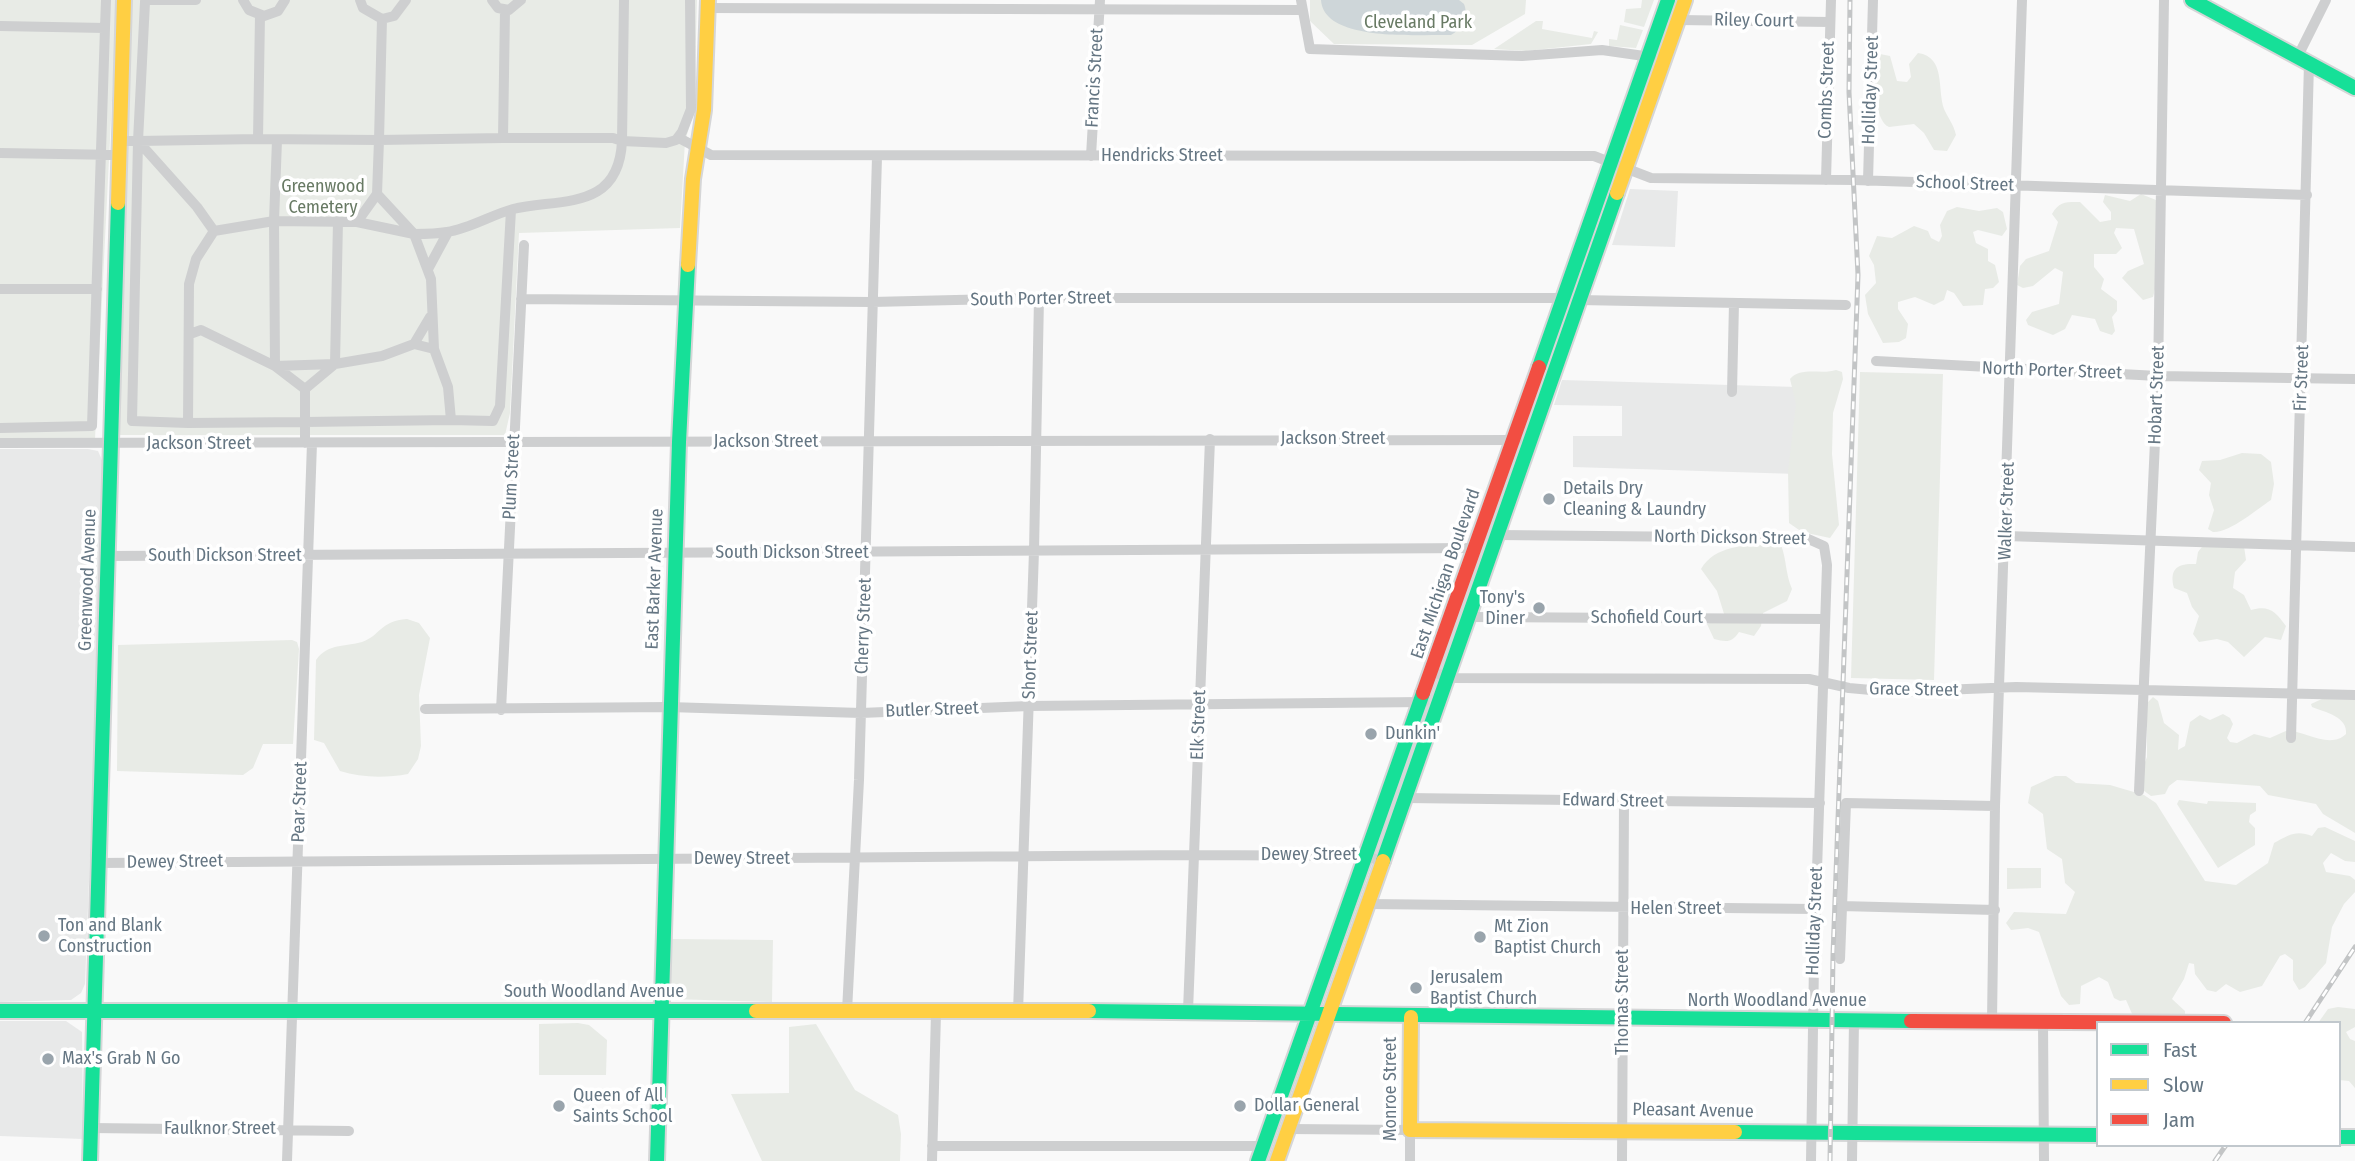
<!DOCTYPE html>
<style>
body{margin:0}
#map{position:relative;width:2355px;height:1161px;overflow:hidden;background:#f9f9f9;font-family:"Fira Sans Condensed",sans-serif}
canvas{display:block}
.legend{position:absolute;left:2096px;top:1021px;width:245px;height:126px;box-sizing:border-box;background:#fff;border:2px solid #c1c8cd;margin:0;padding:9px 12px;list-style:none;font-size:21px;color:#657683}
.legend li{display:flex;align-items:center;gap:14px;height:35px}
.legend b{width:35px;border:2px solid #c1c8cd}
</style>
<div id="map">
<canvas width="2355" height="1161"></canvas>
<ul class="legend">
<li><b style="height:9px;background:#16e098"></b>Fast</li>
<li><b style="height:9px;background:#ffcf43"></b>Slow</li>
<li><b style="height:9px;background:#f24e42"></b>Jam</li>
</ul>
</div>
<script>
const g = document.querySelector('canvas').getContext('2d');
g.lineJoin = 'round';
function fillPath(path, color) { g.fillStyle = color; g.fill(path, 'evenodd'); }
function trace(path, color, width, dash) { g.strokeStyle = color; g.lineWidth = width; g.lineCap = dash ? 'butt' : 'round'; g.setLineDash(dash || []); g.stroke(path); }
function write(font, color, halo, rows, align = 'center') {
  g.font = font + ' "Fira Sans Condensed",sans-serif'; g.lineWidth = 7; g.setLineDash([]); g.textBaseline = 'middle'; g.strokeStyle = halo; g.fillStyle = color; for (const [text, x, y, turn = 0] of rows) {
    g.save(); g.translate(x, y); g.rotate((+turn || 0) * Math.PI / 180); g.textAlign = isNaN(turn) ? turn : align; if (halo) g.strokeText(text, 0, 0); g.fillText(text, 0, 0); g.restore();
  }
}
const built = new Path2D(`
 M1630 189 1678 191 1675 247 1612 245Z
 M1562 380 1797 387V474L1573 467V436H1622V406L1554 405Z
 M0 449H88L98 451 105 467 85 984 81 993 71 1000 0 1002Z
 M0 1021H66L82 1032 83 1139 0 1136Z`);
const green = new Path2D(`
 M0 0H117L95 439 0 438Z
 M132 0H697L694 112 685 141 680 228 519 233 510 413 505 435H118Z
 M1310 0H1526L1525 14 1472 45 1334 44 1310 21Z
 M1642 0H1654L1644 27 1624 22 1626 9 1641 8Z
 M1536 21H1543L1542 29 1592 38 1594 31 1598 32 1591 44 1526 51 1494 49Z
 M1620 25 1643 30 1636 48 1609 46V39L1617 40Z
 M1918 53C1946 57 1937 89 1944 109 1948 118 1954 125 1956 135L1947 151 1934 150 1924 133 1914 124 1889 127C1874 121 1872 73 1875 58L1880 54 1890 56 1897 81 1907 82 1911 77 1909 64Z
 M2141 194 2156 200C2160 231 2162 268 2153 297L2143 300 2122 278 2128 271 2144 264 2134 229 2116 228 2114 233 2122 248 2116 254H2094V267L2104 279 2101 289 2117 301V311L2112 317 2115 331 2112 335 2100 331 2095 319 2072 315 2065 329 2053 335 2028 325 2026 320 2032 312 2059 304 2063 272 2055 268 2033 286 2023 288 2017 285 2020 266 2026 259 2049 251 2058 222 2052 214C2059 201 2067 202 2080 202L2100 222 2111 220V212L2103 202 2105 195 2130 201Z
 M1957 207 1979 211 1997 208 2003 212 2007 229 2002 236 1978 230 1973 232 1976 243 1988 249V261L1995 265 1999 282 1993 288 1985 289 1983 305 1963 306 1954 293 1947 290 1944 300 1934 305 1915 297 1898 302V309L1908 324 1906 338 1899 342 1883 343 1868 314 1865 295 1876 283 1874 265 1869 256 1877 236 1892 238 1914 226 1928 231 1931 238 1939 242 1942 236 1940 225 1947 211Z
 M1836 370 1842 372 1843 379 1833 413 1832 454 1839 525 1830 538 1802 532 1789 523 1788 471 1796 404 1790 379C1801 366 1822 375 1836 370Z
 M1860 372 1943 374 1934 680 1851 678Z
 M2242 453 2261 454 2271 462 2274 484 2271 500C2257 509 2230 533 2213 532L2208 529 2214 510 2209 495 2211 483 2199 470 2202 461 2220 460Z
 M2208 539 2244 546 2246 560 2235 572 2233 588 2244 595 2251 610C2269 605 2275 611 2286 626L2281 640 2265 637 2244 657 2228 642 2217 639 2199 642 2193 634 2199 616 2192 607 2187 593 2174 588C2169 569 2177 563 2196 564L2198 552Z
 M1769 541 1781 545C1787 561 1785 572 1792 589L1787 601 1763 613 1761 626 1754 636 1739 632C1732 643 1726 642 1714 639L1707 624 1725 617 1717 591 1701 569C1715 545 1744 547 1769 541Z
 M407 619 419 623 430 638 419 695 421 746 418 759 408 774C386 778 361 778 340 771L324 743 314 740 316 660C328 643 345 647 362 642 380 636 380 621 407 619Z
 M292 640 297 642 299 649 293 744H263L253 768 243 775 117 771 118 645Z
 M2153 697 2158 701 2164 723 2179 735 2178 750 2185 746 2190 722 2200 715 2210 720 2223 714 2230 718 2233 724 2227 738 2230 742 2237 743 2254 734 2270 738 2288 730C2305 732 2331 749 2346 734 2348 717 2325 712 2312 707L2311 704 2324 698 2355 699V833L2323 814 2316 804 2268 795 2260 786 2177 780 2169 786 2165 794 2151 796 2136 785 2147 757V703Z
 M2055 776H2066L2076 783 2110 785 2144 795 2156 803 2205 881 2236 885 2268 863 2274 843C2289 835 2296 830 2312 836L2318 828 2325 827 2355 841V862L2345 861 2331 853 2323 863 2326 872 2350 876 2355 880V892L2344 904 2332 927 2326 963 2305 987 2299 990 2293 980V960L2285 954 2280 956 2262 986 2240 992 2226 984 2216 992 2207 990 2195 974 2194 964 2189 963 2184 979 2172 999 2185 1011V1017L2133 1016 2126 1000 2120 1001 2114 998 2108 982 2099 977 2081 986 2080 1004 2069 1005 2061 996 2039 932 2028 928 2011 930 2006 923 2014 912 2066 914 2075 892 2065 883 2062 859 2047 849 2043 814 2028 803 2031 787Z
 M2179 800 2207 804 2208 801 2256 803V811L2250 815 2249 822 2255 828V845L2218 868 2177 804Z
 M2007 868H2041V888L2007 889Z
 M669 939 773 940 772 1002 671 999Z
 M2338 1007 2355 1009V1027L2346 1032 2350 1039 2355 1041V1088L2349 1081 2339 1080V1023H2318L2328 1009Z
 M578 1023 589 1025 607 1040 606 1075H539V1024Z
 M816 1024 855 1090 898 1115 901 1134 900 1161H762L731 1094 789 1093V1027Z`);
const water = new Path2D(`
 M1321 0H1459L1464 4C1469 16 1462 29 1451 35 1420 34 1324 43 1321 0Z`);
const street = new Path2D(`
 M145 0H196
 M243 0 249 10 264 16 278 11 285 0
 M360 0 363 8 382 19 394 16 406 0
 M492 0 498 8 509 10 521 0
 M1301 0 1310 49 1522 56 1602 50 1651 57
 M145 2 138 141 258 139
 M707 8 1301 10
 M505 10 503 138H613L622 141 624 0
 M260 15 258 139 379 140 382 19
 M1678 20 1830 22
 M0 26 105 28 92 426 0 428
 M105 28 106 0
 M2298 56 2326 0
 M503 138 379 140 377 194 414 234C425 234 436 234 447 232 469 229 491 215 513 209 561 198 619 211 622 141L666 143 676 140 682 132 691 109 690 0
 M679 138 711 155 1594 156 1651 178 1854 180 2307 195
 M120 141H138L197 207 214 231 196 259 189 284 188 423 132 421 138 141
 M0 153 119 155
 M1091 156 1100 0
 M1826 180 1831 0
 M1868 181 1873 0
 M377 194 357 222 274 221 275 366 335 364 305 389V422L451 420
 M338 221 335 364 382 356 414 344 434 349
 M357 222 414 234 431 279 434 349 448 387 451 420 493 421 500 406 511 210
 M214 231 274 221 277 140
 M428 269 448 232
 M0 289H97
 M521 299 872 302 1039 298H1562
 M1579 300 1846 305
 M190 334 201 330 275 366 305 389
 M414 344 430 317
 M1876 361 2158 376 2355 379
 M1732 392 1734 303
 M188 423 305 422V443
 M0 443 1517 440
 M1498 535 1806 538 1824 546 1827 565 1814 962 1811 1161
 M2006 536 2355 547
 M109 556 1475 548
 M1469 617 1825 619
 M1432 671 1448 678 1809 679 1849 688 1893 692 2016 687 2355 695
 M425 709 669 707 861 713 1029 706 1424 702
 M501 710 524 245
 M2291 738 2309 63
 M2139 791 2158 376 2164 0
 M1406 798 1820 803
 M98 863 1194 855 1368 856 1384 863
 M1369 904 1815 909
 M1841 906 1995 910
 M1840 959 1846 803 1995 806
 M847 1011 859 780 877 157
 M1188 1011 1210 439
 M1018 1012 1034 551 1039 298
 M1992 1021 1995 806 2022 0
 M2043 1022 2044 1161
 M91 1128 349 1131
 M1289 1129 1410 1130V1161
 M932 1146H1264
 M287 1161 312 443
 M932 1161 936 1013
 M1622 1161 1624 802
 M1852 1161 1854 1020`);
const fast = new Path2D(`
 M2192 0 2355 88
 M1539 367 1668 0
 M1383 861 1617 193
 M0 1011H756
 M1089 1011 1911 1021
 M1735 1132 2098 1135
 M2339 1137H2355
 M90 1161 118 203
 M657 1161 679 442 688 265
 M1258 1161 1423 693`);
const slow = new Path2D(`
 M1617 193 1685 0
 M118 203 124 0
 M688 265 693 179 704 110 708 0
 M756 1011H1089
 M1411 1017 1410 1130 1735 1132
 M1277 1161 1383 861`);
const jam = new Path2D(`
 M1423 693 1539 367
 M1911 1021 2224 1023`);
const rail = new Path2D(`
 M2305 1023 2355 947
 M1830 1161 1833 955 1858 275 1849 92 1850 0
 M2215 1161 2226 1145`);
const markers = [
 [1549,499,7,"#99a4ac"],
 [1539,608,7,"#99a4ac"],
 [1371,734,7,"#99a4ac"],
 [44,936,7,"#99a4ac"],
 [1480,937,7,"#99a4ac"],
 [1416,988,7,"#99a4ac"],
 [48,1059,7,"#99a4ac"],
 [559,1106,7,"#99a4ac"],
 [1240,1106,7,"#99a4ac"]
];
const streetNames = [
 ["Riley Court",1754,21,1],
 ["Francis Street",1095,78,-87],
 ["Combs Street",1827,90,-88],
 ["Holliday Street",1871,90,-88],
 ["Hendricks Street",1162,156],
 ["School Street",1965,184,2],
 ["South Porter Street",1041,299,-1],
 ["North Porter Street",2052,371,2],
 ["Fir Street",2302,378,-88],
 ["Hobart Street",2157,395,-88],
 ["Jackson Street",1333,439],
 ["Jackson Street",766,442],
 ["Jackson Street",199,444],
 ["Plum Street",512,477,-87],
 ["Walker Street",2007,511,-88],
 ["North Dickson Street",1730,538,1],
 ["South Dickson Street",792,553],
 ["South Dickson Street",225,556],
 ["East Michigan Boulevard",1446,574,-71],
 ["East Barker Avenue",655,579,-88],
 ["Greenwood Avenue",88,580,-88],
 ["Schofield Court",1647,618],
 ["Cherry Street",864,626,-88],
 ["Short Street",1031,655,-88],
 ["Grace Street",1914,690,1],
 ["Butler Street",932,710,-2],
 ["Elk Street",1199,725,-88],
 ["Edward Street",1613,801,1],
 ["Pear Street",300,802,-88],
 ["Dewey Street",1309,855],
 ["Dewey Street",742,859],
 ["Dewey Street",175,862,-1],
 ["Helen Street",1676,909],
 ["Holliday Street",1815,921,-88],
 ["South Woodland Avenue",594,992],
 ["North Woodland Avenue",1777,1001],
 ["Thomas Street",1623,1002,-90],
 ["Monroe Street",1391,1089,-90],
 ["Pleasant Avenue",1693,1111,1],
 ["Faulknor Street",220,1129]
];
const parkNames = [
 ["Cleveland Park",1418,23],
 ["Greenwood",323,187],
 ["Cemetery",323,208]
];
const poiNames = [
 ["Details Dry",1563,489],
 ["Cleaning & Laundry",1563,510],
 ["Tony's",1525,598,"right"],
 ["Diner",1525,619,"right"],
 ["Dunkin'",1385,734],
 ["Ton and Blank",58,926],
 ["Construction",58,947],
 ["Mt Zion",1494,927],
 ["Baptist Church",1494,948],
 ["Jerusalem",1430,978],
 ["Baptist Church",1430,999],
 ["Max's Grab N Go",62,1059],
 ["Queen of All",573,1096],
 ["Saints School",573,1117],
 ["Dollar General",1254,1106]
];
fillPath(built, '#e8e9e9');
fillPath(green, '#e8ebe6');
fillPath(water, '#ced6d9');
trace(fast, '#d5d6d7', 18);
trace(slow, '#d5d6d7', 18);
trace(jam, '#d5d6d7', 18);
trace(street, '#cecfd0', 10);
trace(fast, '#16e098', 14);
trace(slow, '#ffcf43', 14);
trace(jam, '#f24e42', 14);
trace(rail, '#c3c5c6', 5);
trace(rail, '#fff', 2.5, [8]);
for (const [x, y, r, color] of markers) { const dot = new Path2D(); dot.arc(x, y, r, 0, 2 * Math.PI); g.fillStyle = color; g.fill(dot); trace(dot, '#fff', 2.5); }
write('18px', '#657683', '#fff', streetNames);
write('18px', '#687a64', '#fff', parkNames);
write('18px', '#657683', '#fff', poiNames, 'left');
</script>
